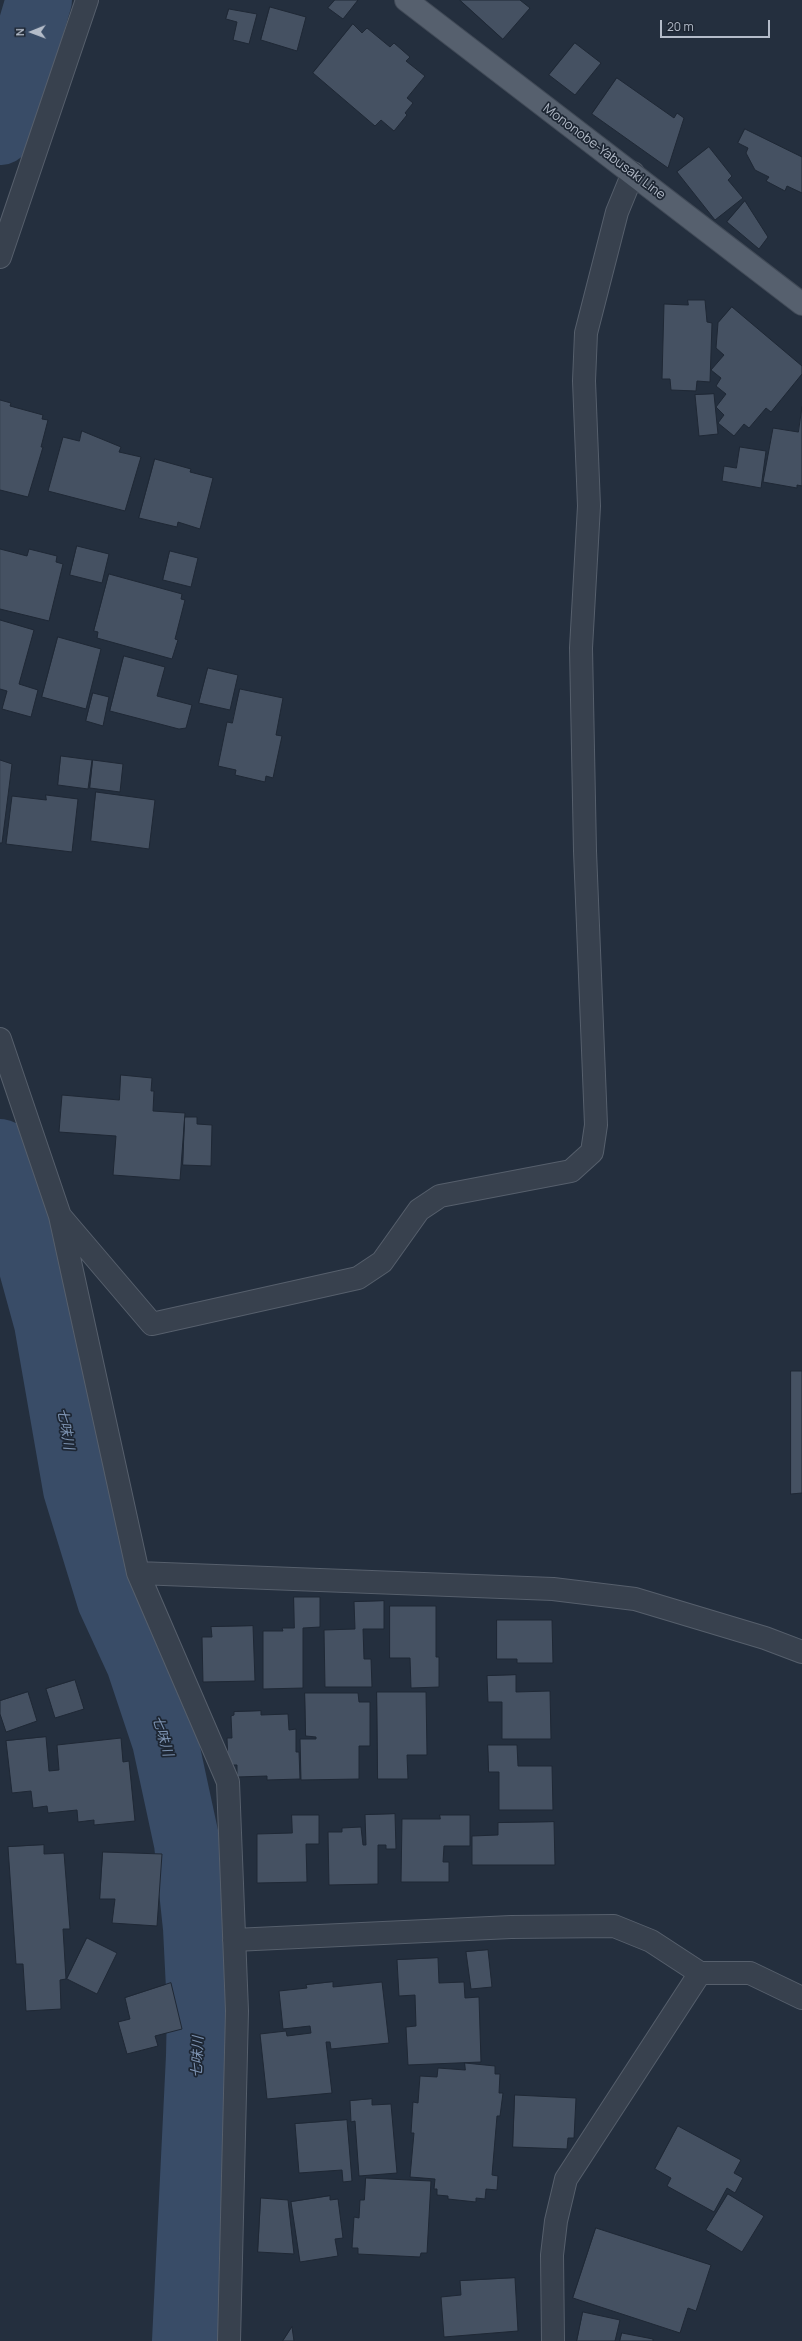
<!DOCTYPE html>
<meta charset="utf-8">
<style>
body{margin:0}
#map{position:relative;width:802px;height:2341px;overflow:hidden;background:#242f3e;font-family:Manrope,sans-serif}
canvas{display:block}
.north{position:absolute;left:12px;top:12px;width:40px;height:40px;-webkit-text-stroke:3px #1d2633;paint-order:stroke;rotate:269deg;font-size:11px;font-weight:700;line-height:16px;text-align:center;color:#b4bcc9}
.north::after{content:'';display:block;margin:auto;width:14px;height:18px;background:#b4bcc9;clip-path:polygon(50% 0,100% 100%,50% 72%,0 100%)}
.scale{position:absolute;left:660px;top:20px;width:110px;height:18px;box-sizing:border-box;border:2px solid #b4bcc9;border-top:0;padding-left:5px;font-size:12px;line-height:14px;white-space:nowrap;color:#b4bcc9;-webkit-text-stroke:3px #1d2633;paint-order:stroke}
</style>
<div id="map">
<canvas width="802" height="2341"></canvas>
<div class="north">N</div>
<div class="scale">20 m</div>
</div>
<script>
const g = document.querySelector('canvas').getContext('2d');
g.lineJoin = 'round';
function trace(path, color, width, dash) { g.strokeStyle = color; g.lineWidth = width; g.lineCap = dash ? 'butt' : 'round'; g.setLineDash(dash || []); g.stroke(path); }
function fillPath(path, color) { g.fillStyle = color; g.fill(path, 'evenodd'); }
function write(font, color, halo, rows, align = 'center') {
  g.font = font + ' Manrope,"Noto Sans JP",sans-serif'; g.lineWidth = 3.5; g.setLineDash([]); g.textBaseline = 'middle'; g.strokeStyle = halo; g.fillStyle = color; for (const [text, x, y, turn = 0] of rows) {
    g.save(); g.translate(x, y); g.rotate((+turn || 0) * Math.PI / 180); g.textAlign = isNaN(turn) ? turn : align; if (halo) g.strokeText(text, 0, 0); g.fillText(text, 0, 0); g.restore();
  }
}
const river = new Path2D(`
 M0 132 39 0
 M0 1152 47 1323 76 1489 110 1600 139 1663 165 1741 187 1843 196 1928 200 2008 199 2056 185 2341`);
const building = new Path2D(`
 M335 0H358L343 19 328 8Z
 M460 0H520L530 8 503 39Z
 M270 7 306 17 297 51 261 40Z
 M229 9 257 14 249 44 233 40 237 22 226 19Z
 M353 24 362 33 367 28 390 47 394 43 410 57 406 61 425 76 407 98 413 103 405 113 407 115 394 131 381 120 375 126 313 73Z
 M575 43 601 63 575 95 549 75Z
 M617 78 674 118 677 113 684 118 668 168 592 114Z
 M745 129 802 157V193L787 186 785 191 766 181 769 177 755 170 746 153 748 148 738 143Z
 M709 147 732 176 728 180 743 198 715 220 677 172Z
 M745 201 768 237 759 249 727 222Z
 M688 300H705L707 322 712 323 710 382 697 381 696 391 671 390 670 379H662L664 304 688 305Z
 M732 307 802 366V374L771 412 766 408 749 428 744 424 734 436 718 423 724 415 716 407 726 394 716 386 721 378 711 370 724 355 716 348 718 323Z
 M714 394 718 434 699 436 695 395Z
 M0 400 11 403 10 406 43 415 42 419 48 420 41 447H43L28 497 0 490Z
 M802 407V486L797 485V488L763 482 773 428 798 432Z
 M82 431 121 447 119 452 141 457 125 511 48 491 63 437 79 441Z
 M740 447 766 451 761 488 722 481 724 466 736 468Z
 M155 459 191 469 190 472 213 478 200 529 178 522 177 527 139 518Z
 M77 546 109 554 102 583 70 575Z
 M0 549 27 556 29 549 57 556 56 562 63 564 49 621 0 609Z
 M170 551 198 558 191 587 163 580Z
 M109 574 182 594 181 599 185 600 175 639 178 640 172 659 97 638 98 632 94 631Z
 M0 620 34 630 19 684 38 690 31 717 2 709 7 691 0 689Z
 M58 637 101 649 86 709 42 697Z
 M124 656 165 667 157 696 192 705 186 728 179 729 110 711Z
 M208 668 238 675 230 710 199 703Z
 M240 689 283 698 276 735 282 736 273 778 266 776 265 782 235 775 236 770 218 766 227 722 232 723Z
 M93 693 109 697 103 726 86 721Z
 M61 756 92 760 88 789 58 785Z
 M0 760 12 764 2 843H0Z
 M93 760 123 764 120 792 90 788Z
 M96 792 155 800 149 849 91 841Z
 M46 795 78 799 72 852 6 844 12 796 46 800Z
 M121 1075 152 1078 151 1091H154L153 1111 185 1113 180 1180 113 1175 116 1136 59 1132 62 1095 119 1100Z
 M185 1117H197V1124L212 1125 211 1166 183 1165Z
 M791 1371H802V1493L791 1494Z
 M294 1597H320V1627L303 1628V1688L263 1689V1631H283L282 1628H294Z
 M384 1601V1629H363L364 1659H371L372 1687H325L324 1630 355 1629 354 1602Z
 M390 1606H436V1657H439V1687L411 1688 410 1658H390Z
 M497 1620H552L553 1663H517V1659H497Z
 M253 1626 255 1681 203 1682 202 1637H212L211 1627Z
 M516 1675V1692L550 1691 551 1739H502V1702H488L487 1676Z
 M75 1680 84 1709 55 1718 46 1689Z
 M28 1692 37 1721 6 1732 0 1714V1701Z
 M377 1692H426L427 1755H407L408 1779H378Z
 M305 1693H358L359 1702H370V1746H359V1779L301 1780 300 1739H316V1737L306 1736Z
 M261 1711V1715L288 1714 289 1730 296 1729V1752H299L300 1779 267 1780V1776L237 1777V1765H228L227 1738H232L231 1716 234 1715V1712Z
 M46 1737 49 1771 59 1770 57 1745 121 1738 123 1762 129 1761 135 1821 94 1825V1820L78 1822 77 1810 48 1813 47 1806 33 1808 31 1791 12 1793 6 1741Z
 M488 1745H517L518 1766H552L553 1810H499V1772H489Z
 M395 1814 396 1849H386V1845H378V1884L329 1885 328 1832H342V1828L361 1827 363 1845H366L365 1815Z
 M292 1815H319V1844H306L307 1882 257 1883V1834L292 1833Z
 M440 1815H470V1846H444L443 1862H449V1882H401L402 1819H440Z
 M554 1822 555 1865H472V1836L498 1835V1823Z
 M44 1845V1854L64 1853 70 1929H63L66 1979 60 1980 61 2009 26 2011 23 1964H16L8 1847Z
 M103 1852 162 1854 157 1926 112 1923 115 1899H100Z
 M87 1938 117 1953 97 1994 67 1979Z
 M488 1950 492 1987 471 1989 466 1952Z
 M438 1958 439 1983 464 1982 465 1998 479 1997 481 2062 408 2065 406 2027 416 2026 415 1995 399 1996 397 1960Z
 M333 1982V1987L382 1982 389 2043 331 2049 330 2042H326L332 2093 267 2099 260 2034 286 2031 287 2036 311 2033 310 2026 283 2029 279 1991 307 1988 306 1985Z
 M171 1983 182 2029 155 2036 158 2046 127 2054 118 2022 130 2019 125 1998Z
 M465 2063 495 2066V2074H500L499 2093H503L500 2116H497L492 2175 498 2176 497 2190 486 2189 485 2199 476 2198V2202L448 2199V2196L437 2195V2189H434L435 2179 410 2177 414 2133H411L413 2102 418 2103 420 2076 437 2077 438 2068 465 2070Z
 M515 2095 576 2098 574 2138H568L567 2149 513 2147Z
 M372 2099V2105L391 2104 397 2173 359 2176 355 2121 351 2122 350 2101Z
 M347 2120 352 2181 343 2182 342 2170 299 2173 295 2124Z
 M678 2126 741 2160 734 2173 743 2178 735 2193 727 2188 714 2212 667 2186 671 2178 655 2169Z
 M366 2178 431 2181 427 2253H421L420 2257 358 2254V2248H352L354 2217 359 2218 360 2200H364Z
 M728 2194 764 2216 742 2252 706 2230Z
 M330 2196V2200L338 2199 343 2238 335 2239 338 2256 300 2262 291 2202Z
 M261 2198 288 2200 294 2254 258 2252Z
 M596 2228 711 2265 696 2311 688 2308 680 2333 573 2298Z
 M515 2278 518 2331 444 2337 441 2297 461 2295 460 2281Z
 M583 2312 620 2320 615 2341H577Z
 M292 2327 294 2341H283Z
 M622 2333 653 2339V2341H620Z`);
const minor = new Path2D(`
 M0 257 87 0
 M0 1039 60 1216 138 1573 228 1782 237 2011 229 2341
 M60 1216 152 1324 358 1278 382 1262 419 1210 440 1196 571 1171 592 1152 596 1125 585 851 581 648 589 506 584 381 586 333 617 212 633 173
 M138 1573 553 1589 635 1599 765 1638 802 1652
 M234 1940 511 1927 614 1926 651 1941 700 1973H750L802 1998
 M553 2341 552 2255 556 2221 566 2179 700 1973`);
const major = new Path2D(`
 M406 0 802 304`);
const streetNames = [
 ["Mononobe-Yabusaki Line",604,152,37]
];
const waterNames = [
 ["七味川",65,1429,80],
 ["七味川",162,1736,74],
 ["七味川",198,2057,-88]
];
trace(river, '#394c67', 66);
fillPath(building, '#455162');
trace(building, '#1f2835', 1);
trace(minor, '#565f6c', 24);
trace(major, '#414a57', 24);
trace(minor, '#38414e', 22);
trace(major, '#56606e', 22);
write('13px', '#b4bcc9', '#1d2633', streetNames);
write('italic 14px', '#7c92b1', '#1d2633', waterNames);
</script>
